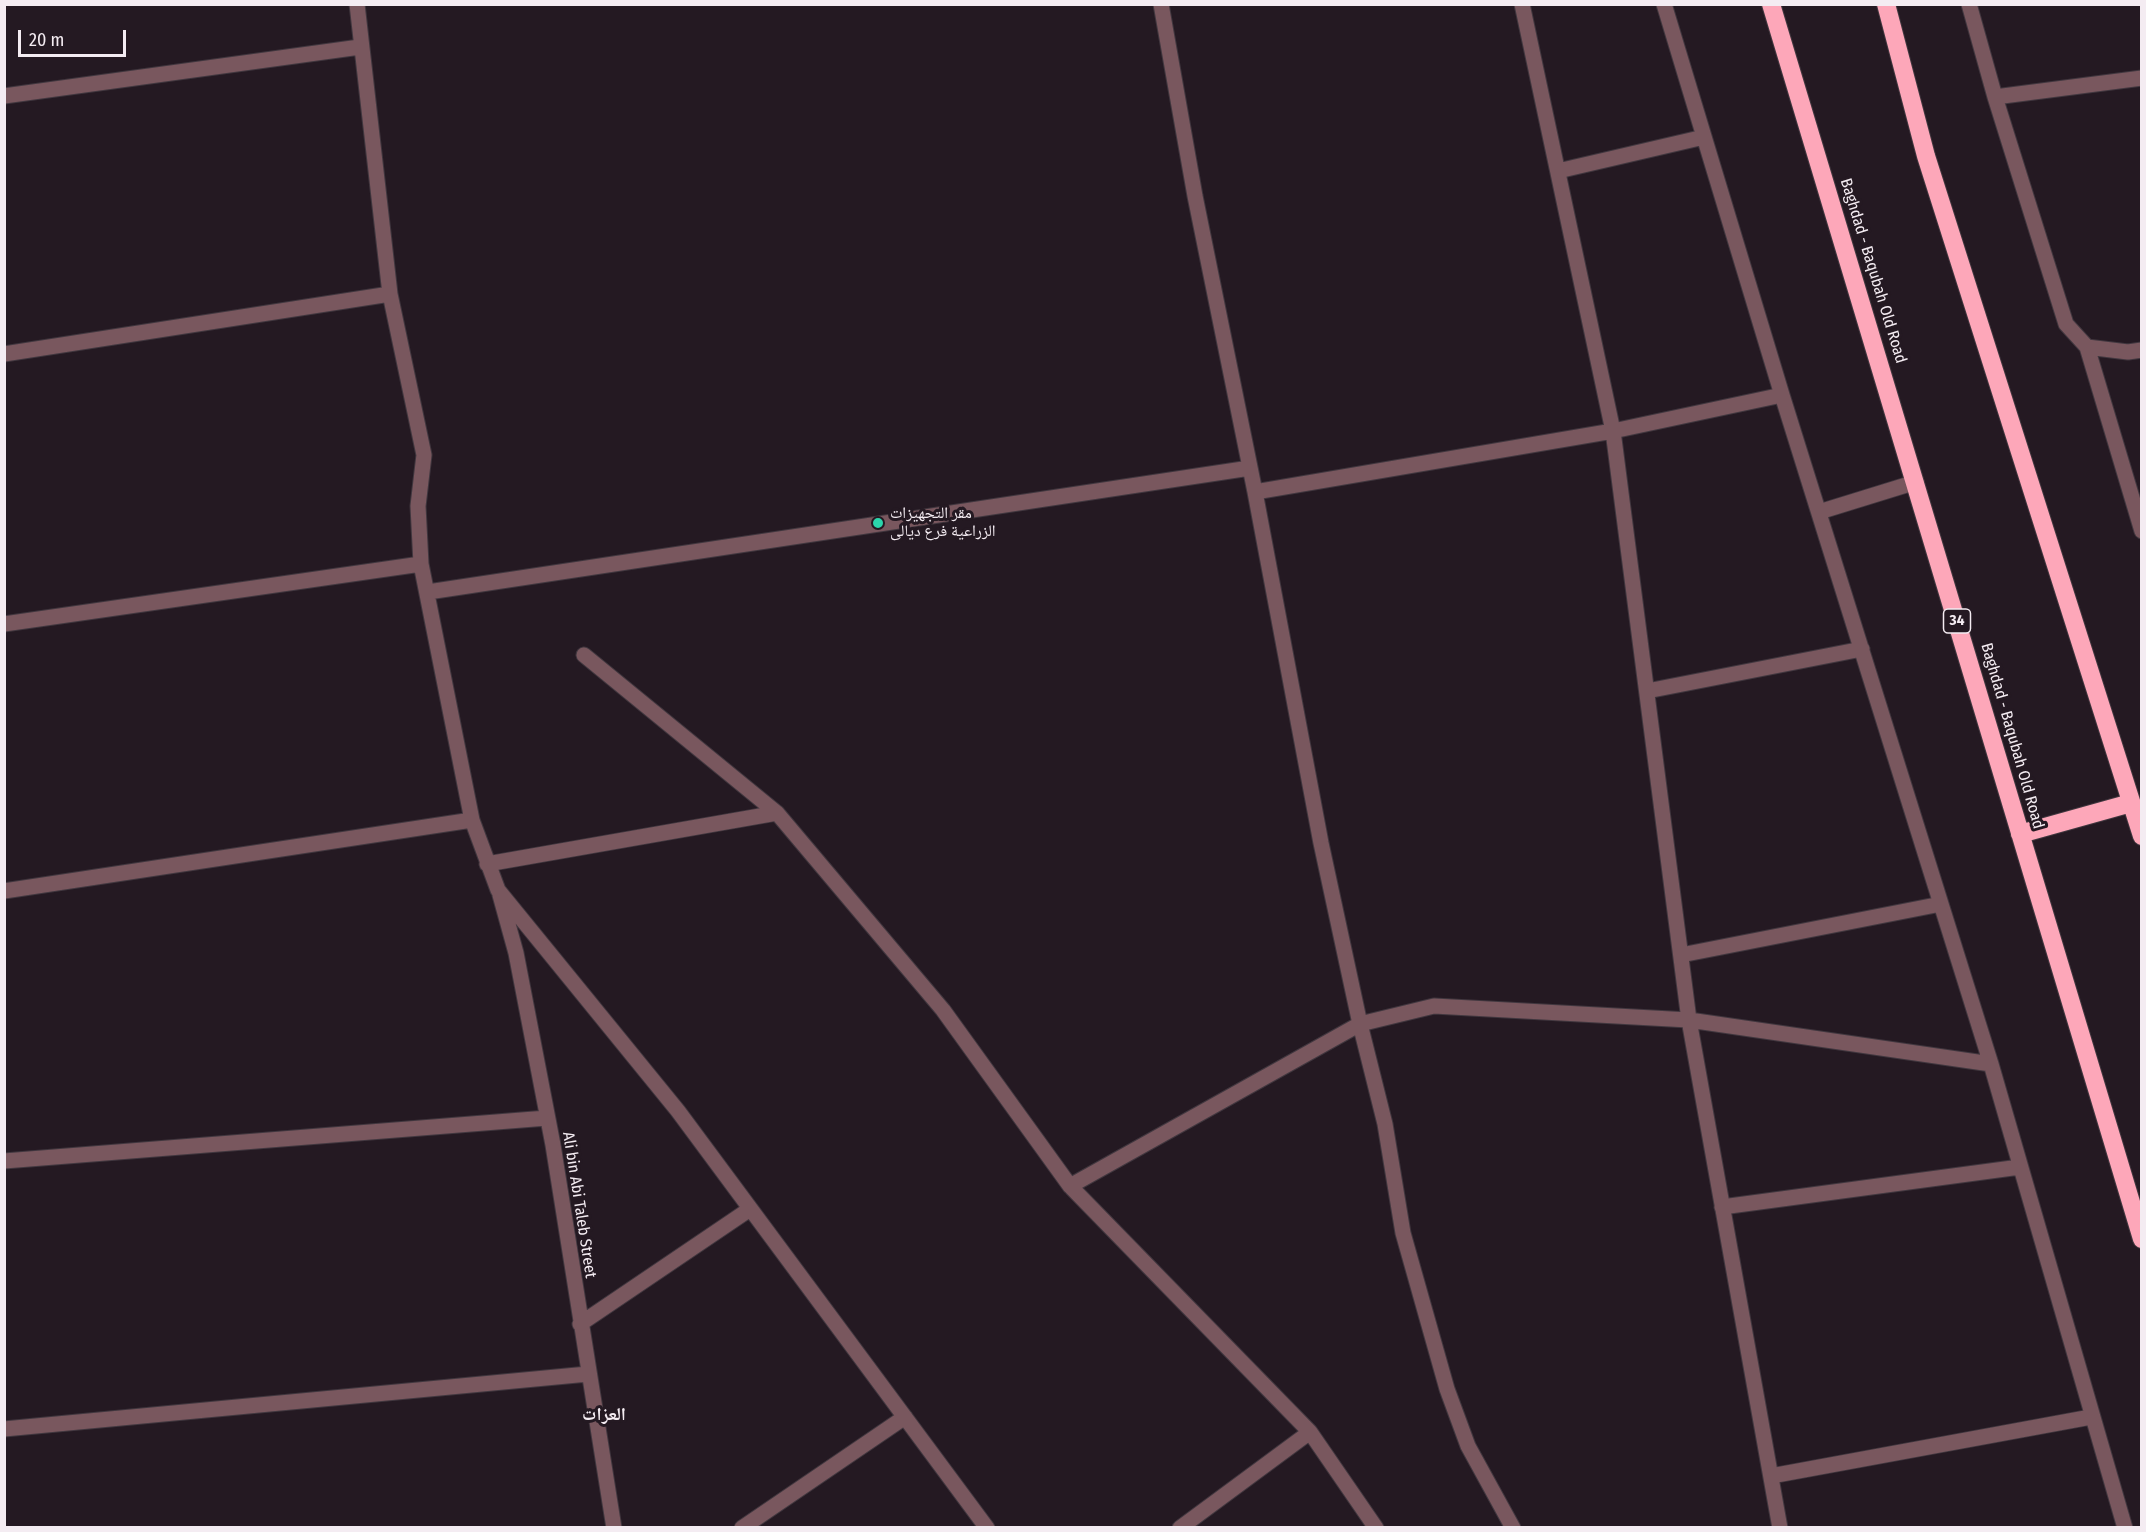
<!DOCTYPE html>
<meta charset="utf-8">
<style>
body{margin:0}
#map{position:relative;width:2146px;height:1532px;overflow:hidden;background:#241922;font-family:"Fira Sans Condensed",sans-serif}
canvas{display:block}
.frame{position:absolute;inset:0;border:6px solid #f4ecf2;pointer-events:none}
.scale{position:absolute;left:18px;top:30px;width:108px;height:27px;box-sizing:border-box;border:3px solid #f4ecf2;border-top:0;padding-left:8px;font-size:18px;line-height:21px;white-space:nowrap;color:#f4ecf2;-webkit-text-stroke:4px #241922;paint-order:stroke}
</style>
<div id="map">
<canvas width="2146" height="1532"></canvas>
<div class="frame"></div>
<div class="scale">20 m</div>
</div>
<script>
const g = document.querySelector('canvas').getContext('2d');
g.lineJoin = 'round';
function trace(path, color, width, dash) { g.strokeStyle = color; g.lineWidth = width; g.lineCap = dash ? 'butt' : 'round'; g.setLineDash(dash || []); g.stroke(path); }
function write(font, color, halo, rows, align = 'center') {
  g.font = font + ' "Fira Sans Condensed","Noto Naskh Arabic",sans-serif'; g.lineWidth = 6; g.setLineDash([]); g.textBaseline = 'middle'; g.strokeStyle = halo; g.fillStyle = color; for (const [text, x, y, turn = 0] of rows) {
    g.save(); g.translate(x, y); g.rotate((+turn || 0) * Math.PI / 180); g.textAlign = isNaN(turn) ? turn : align; if (halo) g.strokeText(text, 0, 0); g.fillText(text, 0, 0); g.restore();
  }
}
const minor = new Path2D(`
 M357 4 390 294 424 455 418 506 421 564 472 820 498 890 678 1111 987 1528
 M1161 4 1195 196 1255 492 1321 843 1360 1024 1385 1124 1403 1233 1447 1389 1468 1446 1513 1528
 M1522 4 1613 431 1689 1020 1780 1528
 M1664 4 1782 395 1991 1064 2125 1528
 M1969 4 1995 97 2066 324 2087 347 2142 531
 M4 96 360 47
 M1995 97 2142 78
 M1558 171 1704 137
 M2087 347 2128 352 2142 350
 M4 354 390 294
 M1255 492 1613 431 1782 395
 M1819 512 1916 482
 M428 592 1250 468
 M4 624 421 564
 M584 655 777 813 943 1010 1070 1186 1310 1432 1180 1528
 M1647 691 1862 649
 M487 864 777 813
 M4 891 472 820
 M500 895 516 953 553 1145 614 1528
 M1681 955 1941 904
 M4 1161 547 1118
 M1070 1186 1360 1024 1434 1006 1689 1020 1991 1064
 M1722 1207 2020 1167
 M580 1324 750 1209
 M4 1429 588 1374
 M1310 1432 1376 1528
 M1771 1476 2091 1417
 M742 1528 905 1417`);
const highway = new Path2D(`
 M1771 4 2142 1239
 M1886 4 1926 156 2142 836
 M2020 834 2131 803`);
const markers = [
 [878,523,6,"#2bd5ac"]
];
const shields = [
 [1957,621,27]
];
const shieldNames = [
 ["34",1957,621]
];
const streetNames = [
 ["Baghdad - Baqubah Old Road",1873,271,73],
 ["Baghdad - Baqubah Old Road",2012,736,74],
 ["Ali bin Abi Taleb Street",579,1205,81]
];
const poiNames = [
 ["مقر التجهيزات",890,514],
 ["الزراعية فرع ديالى",890,532]
];
const neighbourhoodNames = [
 ["العزات",604,1415]
];
trace(minor, '#41373f', 17);
trace(highway, '#41373f', 20);
trace(minor, '#79575e', 15);
trace(highway, '#fda7b9', 18);
for (const [x, y, r, color] of markers) { const dot = new Path2D(); dot.arc(x, y, r, 0, 2 * Math.PI); g.fillStyle = color; g.fill(dot); trace(dot, '#241922', 2); }
for (const [x, y, w] of shields) { const box = new Path2D(); box.roundRect(x - w / 2, y - 12, w, 24, 4.5); g.fillStyle = '#241922'; g.fill(box); trace(box, '#f4ecf2', 1.5); }
write('bold 15px', '#f4ecf2', null, shieldNames);
write('16px', '#f4ecf2', '#241922', streetNames);
write('16px', '#f4ecf2', '#241922', poiNames, 'left');
write('bold 18px', '#f4ecf2', '#241922', neighbourhoodNames);
</script>
